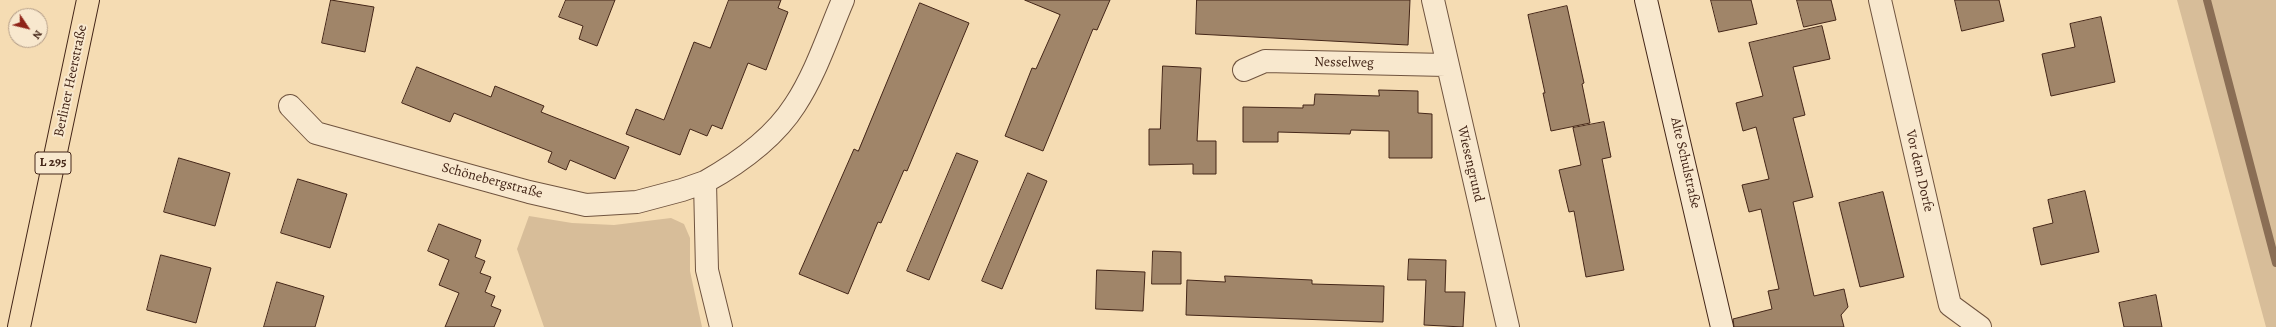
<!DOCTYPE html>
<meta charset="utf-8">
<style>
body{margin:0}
#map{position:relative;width:2276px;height:327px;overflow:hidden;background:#f5dcb3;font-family:Alegreya,serif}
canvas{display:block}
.north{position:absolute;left:8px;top:8px;width:40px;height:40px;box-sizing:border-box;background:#f8e8ce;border:1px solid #b09a85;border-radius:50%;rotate:125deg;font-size:11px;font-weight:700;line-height:16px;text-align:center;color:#442618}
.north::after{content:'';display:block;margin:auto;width:14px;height:18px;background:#8f2418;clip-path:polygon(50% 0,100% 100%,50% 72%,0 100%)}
</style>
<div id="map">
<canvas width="2276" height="327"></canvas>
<div class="north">N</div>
</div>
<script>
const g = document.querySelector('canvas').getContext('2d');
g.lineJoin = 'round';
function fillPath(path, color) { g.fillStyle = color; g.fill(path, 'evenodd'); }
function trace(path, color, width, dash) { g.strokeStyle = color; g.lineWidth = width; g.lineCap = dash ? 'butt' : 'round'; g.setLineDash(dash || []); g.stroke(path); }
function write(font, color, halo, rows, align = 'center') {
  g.font = font + ' Alegreya,serif'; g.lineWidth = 4; g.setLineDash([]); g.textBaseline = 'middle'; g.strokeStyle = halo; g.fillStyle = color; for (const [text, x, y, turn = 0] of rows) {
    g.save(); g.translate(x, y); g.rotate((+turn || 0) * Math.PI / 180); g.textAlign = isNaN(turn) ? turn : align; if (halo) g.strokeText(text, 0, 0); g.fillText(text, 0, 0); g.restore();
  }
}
const green = new Path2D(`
 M2177 0H2276V327H2266Z
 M529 216 572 223 614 225 671 218 684 224 690 238V271L702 327H544L517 249Z`);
const stream = new Path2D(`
 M2207 0 2276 263`);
const building = new Path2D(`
 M331 0 374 7 365 52 322 43Z
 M566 0H615L597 46 579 39 583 26 559 17Z
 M729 0H781L778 8 788 12 766 70 748 63 722 129 712 125 707 136 690 129 680 155 626 134 636 109 664 120 694 42 710 48Z
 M1025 0H1110L1097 30 1093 29 1043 151 1005 136 1032 68 1036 69 1060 15Z
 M1197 0H1410L1408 45 1196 34Z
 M1711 0H1751L1757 24 1719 32Z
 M1797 0H1831L1836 20 1804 27Z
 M1955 0H1999L2004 21 1962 31Z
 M920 3 969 23 907 171 904 170 881 223 878 222 848 294 799 274 854 149 858 151Z
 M1567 6 1584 83 1582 84 1590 123 1551 131 1543 93H1545L1528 15Z
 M2101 17 2115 82 2051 96 2042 54 2075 47 2070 24Z
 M1822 26 1830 59 1793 67 1805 115 1793 118 1813 197 1793 202 1814 296 1844 289 1848 307 1841 315 1844 327H1734L1733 319 1772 309 1768 291 1779 289 1761 209 1749 212 1742 185 1769 179 1756 127 1743 131 1736 103 1763 96 1749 43Z
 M1163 66 1201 68 1197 141H1216V174H1193V164L1149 165V129H1160Z
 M417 67 491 97 495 86 544 106 541 112 629 147 615 179 570 160 566 170 548 162 552 152 454 113 450 122 402 103Z
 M1379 90 1418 91V113L1432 114V158H1389V131L1351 130 1350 134 1278 132V142H1243V107L1303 108V105H1314L1315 94 1379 96Z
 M1604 122 1611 157 1602 159 1624 270 1586 277 1574 211 1569 212 1559 170 1581 165 1573 128Z
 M957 153 978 161 929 280 907 271Z
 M179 158 230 173 215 226 164 212Z
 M1028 173 1047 181 1002 289 982 281Z
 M298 179 347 194 330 248 281 233Z
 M2085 191 2099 252 2041 265 2033 228 2053 223 2048 200Z
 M1883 192 1904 277 1860 287 1839 203Z
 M439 224 481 240 475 257 485 261 480 273 491 277 485 292 495 296 491 306 501 310 494 327H445L459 293 439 285 449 260 428 251Z
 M1153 251 1181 252V284H1152Z
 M161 255 211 268 196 323 147 310Z
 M1409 259 1446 260 1445 292H1465L1463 327 1424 325 1426 280H1408Z
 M1097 270 1145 272 1143 311 1096 309Z
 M1225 276 1312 280V284L1384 286 1383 322 1186 315 1187 280 1225 282Z
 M277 282 324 296 315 327H264Z
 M2156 295 2162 327H2124L2119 303Z`);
const street = new Path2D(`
 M1433 0 1508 327
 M1880 0 1950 305 1980 327
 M1244 70 1265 61 1446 65
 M290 106 316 133 529 192 586 205 637 202 682 190 705 182
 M721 327 707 270 705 182C739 163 774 138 795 105 816 73 828 35 843 0`);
const secondary = new Path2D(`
 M1646 0 1722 327`);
const primary = new Path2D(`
 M19 327 88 0`);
const shields = [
 [53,163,36]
];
const shieldNames = [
 ["L 295",53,163]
];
const streetNames = [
 ["Nesselweg",1344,63,1],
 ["Berliner Heerstraße",71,81,-78],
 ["Alte Schulstraße",1685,163,77],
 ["Wiesengrund",1470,164,77],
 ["Vor dem Dorfe",1919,171,77],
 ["Schönebergstraße",492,181,15]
];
fillPath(green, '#d7bd99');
trace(stream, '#8a6e55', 8);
fillPath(building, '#a08569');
trace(building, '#442618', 1);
trace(street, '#70543f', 24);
trace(secondary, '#442618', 24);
trace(primary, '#442618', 24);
trace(street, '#f8e8ce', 22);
trace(secondary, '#f8e8ce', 22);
trace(primary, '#f5dcb3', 22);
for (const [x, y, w] of shields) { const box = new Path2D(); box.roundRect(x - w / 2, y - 11, w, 22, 3); g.fillStyle = '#f8e8ce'; g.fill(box); trace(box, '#442618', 1); }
write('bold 13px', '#442618', null, shieldNames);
write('14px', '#442618', '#f8e8ce', streetNames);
</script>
